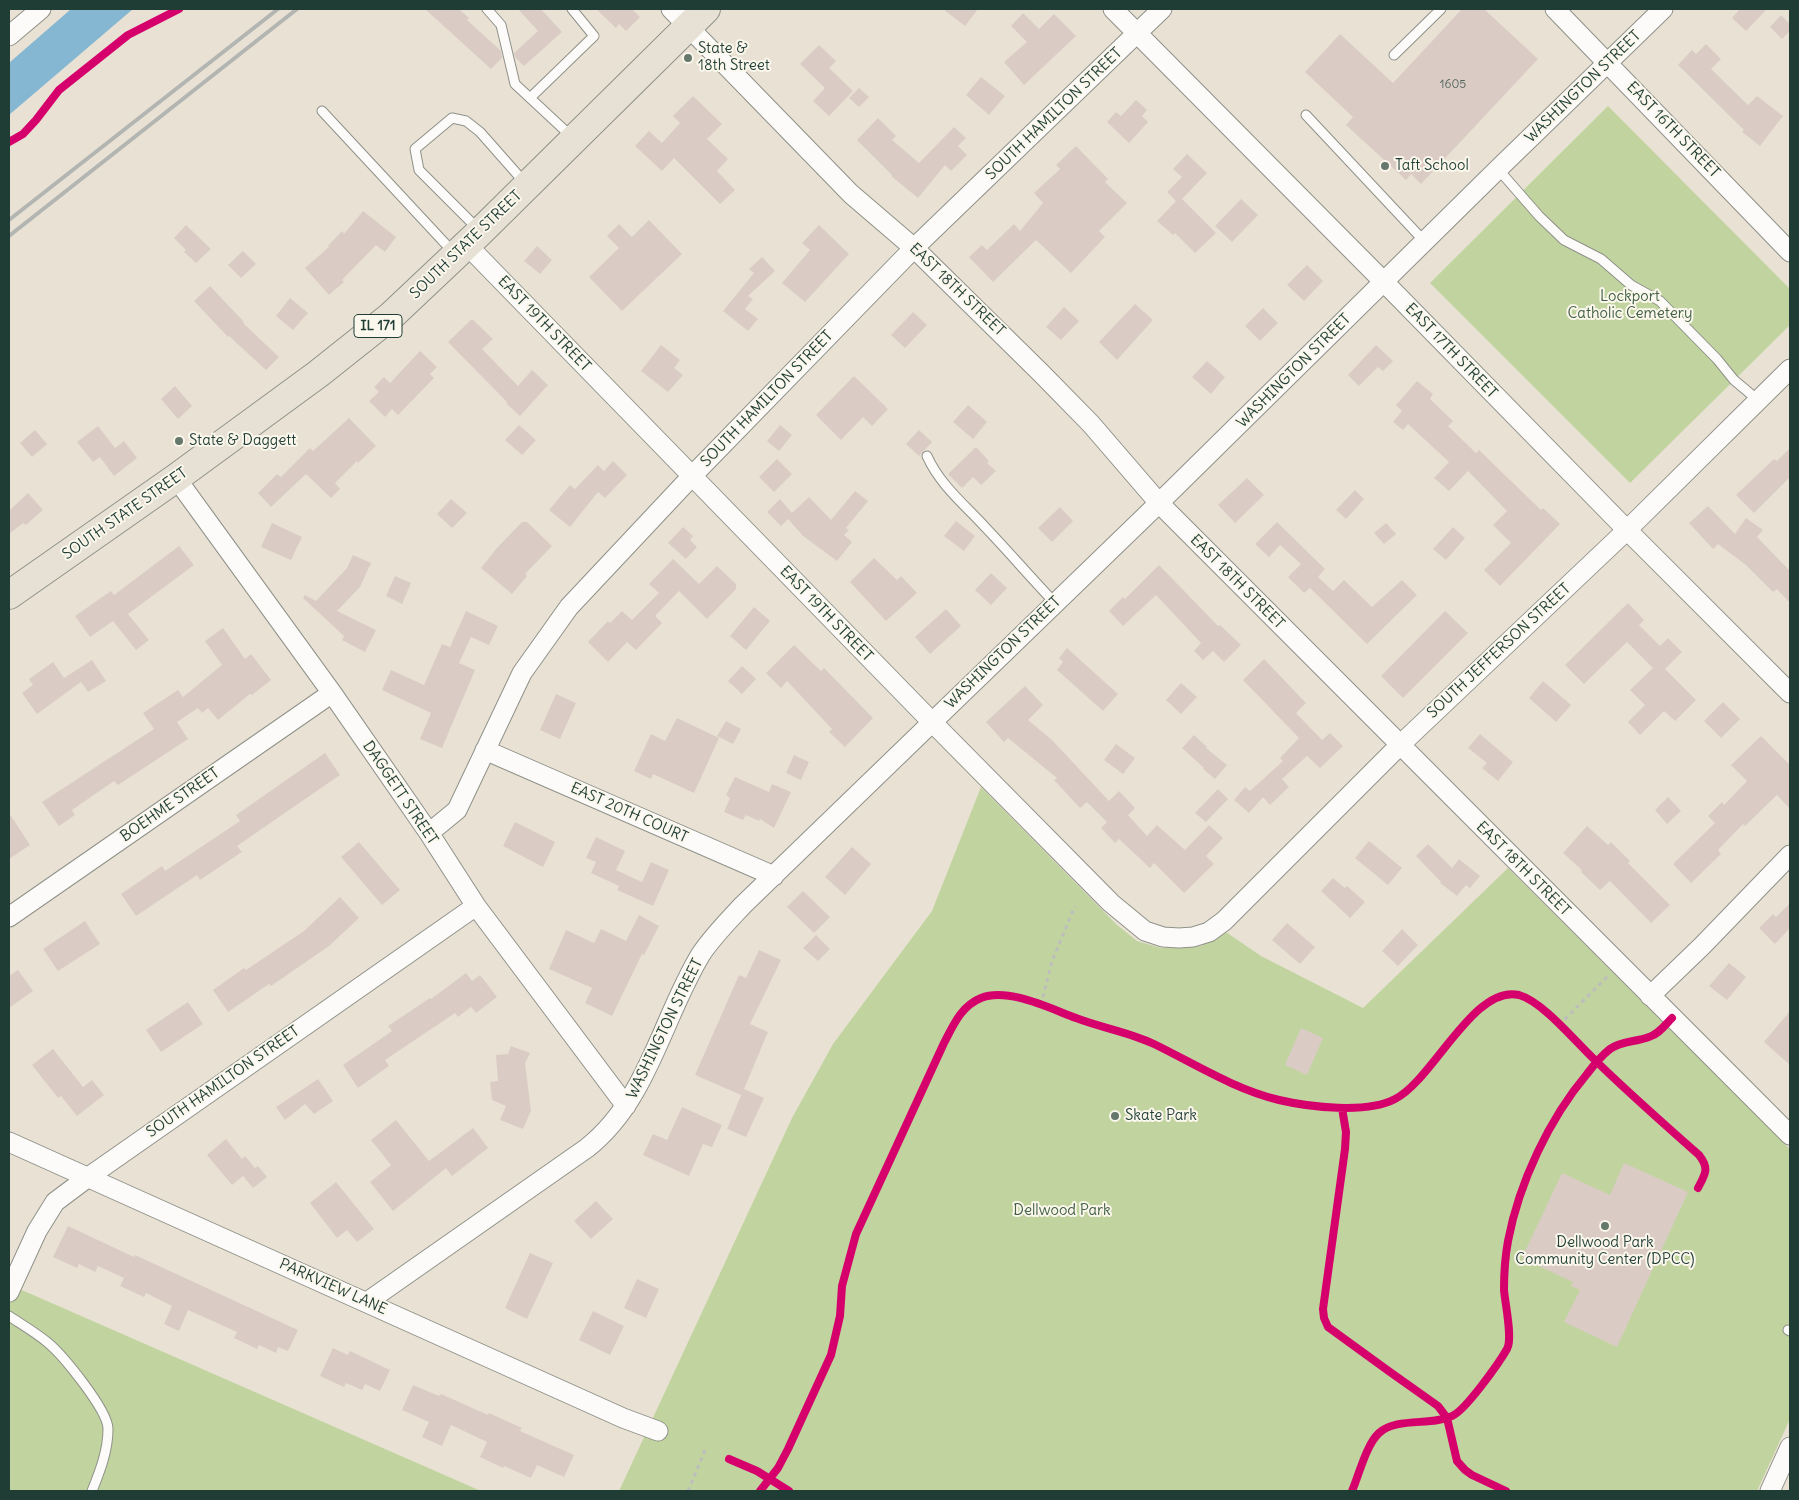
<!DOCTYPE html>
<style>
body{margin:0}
#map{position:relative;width:1799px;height:1500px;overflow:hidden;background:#e9e2d4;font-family:Delius,sans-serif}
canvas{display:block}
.frame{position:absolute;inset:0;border:10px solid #1f3d34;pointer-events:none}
</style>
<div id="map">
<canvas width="1799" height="1500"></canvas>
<div class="frame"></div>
</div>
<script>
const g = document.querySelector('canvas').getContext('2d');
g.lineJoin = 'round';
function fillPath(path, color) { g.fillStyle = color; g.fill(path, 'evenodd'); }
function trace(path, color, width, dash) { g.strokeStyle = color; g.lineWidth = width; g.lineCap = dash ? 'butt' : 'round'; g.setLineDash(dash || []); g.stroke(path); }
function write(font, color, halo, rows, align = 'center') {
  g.font = font + ' Delius,sans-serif'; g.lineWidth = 4; g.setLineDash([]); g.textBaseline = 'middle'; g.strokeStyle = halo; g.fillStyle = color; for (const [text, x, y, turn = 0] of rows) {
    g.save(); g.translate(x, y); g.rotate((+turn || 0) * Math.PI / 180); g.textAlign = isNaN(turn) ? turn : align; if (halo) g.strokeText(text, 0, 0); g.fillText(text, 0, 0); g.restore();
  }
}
const green = new Path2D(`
 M1608 106 1790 289V325L1630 483 1430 283Z
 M981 787 1116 924 1137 941 1161 948H1186L1201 946 1226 932 1261 956 1363 1008 1508 868 1790 1149V1419L1757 1491H619L792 1118 833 1044 932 911Z
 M9 1285 31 1294 481 1491H9Z`);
const water = new Path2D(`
 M71 9H133L9 115V63Z`);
const building = new Path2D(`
 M425 9H459L469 18 467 20 501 51 502 58 491 69Z
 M518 9H541L562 32 524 66 515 57 514 53 538 31Z
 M596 9H634L633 10 640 17 626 31 619 24 616 28Z
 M943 9H978L965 26Z
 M1462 9H1484L1538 59 1421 184 1411 174 1406 180 1346 125 1353 117 1305 72 1340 34 1393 83Z
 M1740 9H1767L1746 31 1732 18Z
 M1023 13 1039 29 1054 14 1076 36 1024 85 1004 62 1027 42 1011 26Z
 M1781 15 1790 24V31L1782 39 1770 27Z
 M1706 44 1721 59 1711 69 1748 105 1757 96 1783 116 1760 146 1742 132 1744 130 1678 65 1692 50 1696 54Z
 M819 45 836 61 829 68 853 91 829 116 813 101 825 88 800 64Z
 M981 77 1005 96 989 115 966 95Z
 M859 88 869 97 859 107 849 98Z
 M693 96 722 124 707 139 728 159 717 171 735 190 720 204 674 158 662 171 635 146 649 131 662 143 680 123 673 116Z
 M1136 100 1147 110 1142 116 1148 122 1129 143 1107 122 1116 112 1121 116Z
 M878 118 896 136 892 140 919 163 954 127 966 138 958 146 967 155 951 171 945 165 918 198 891 176 892 175 857 140Z
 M1076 146 1108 179 1105 182 1127 203 1099 231 1105 237 1071 273 1036 240 993 282 969 257 982 245 987 250 1014 224 1020 231 1043 203 1034 193 1060 169 1056 165Z
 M1187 154 1207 173 1182 199 1216 233 1195 253 1175 233 1173 235 1157 221 1176 201 1167 192 1182 177 1173 169Z
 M1241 199 1258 215 1232 242 1215 226Z
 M363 211 396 237 385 252 376 245 342 280 344 282 329 295 305 268 329 247 328 246 342 231 344 234Z
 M649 220 682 254 622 311 589 277 619 248 607 236 619 224 632 237Z
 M186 225 211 249 196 263 184 252 186 250 174 238Z
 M819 225 849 254 805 302 782 283 810 250 802 243Z
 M537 246 552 260 540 274 524 261Z
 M243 251 256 264 241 278 228 265Z
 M762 257 775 271 748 296 753 299 745 309 758 319 748 331 723 311 754 273 749 269Z
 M1307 265 1323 281 1304 301 1287 285Z
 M210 286 244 322 243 323 279 357 266 370 229 336 228 337 194 301Z
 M290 298 308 313 293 330 276 316Z
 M1135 304 1153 320 1117 360 1099 342Z
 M1064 307 1079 321 1061 340 1046 327Z
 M1263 308 1278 323 1260 341 1245 326Z
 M913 312 927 325 905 348 891 335Z
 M472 319 493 339 482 349 518 386 532 370 548 385 520 416 508 405 505 400 448 342Z
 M661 345 680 360 674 368 683 375 668 392 641 371Z
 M1376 345 1393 361 1383 371 1378 367 1359 386 1348 375Z
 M420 351 437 367 430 374 434 378 398 415 392 409 385 417 369 401 379 392 374 387 384 377 390 383Z
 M1207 361 1225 377 1211 394 1192 377Z
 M854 376 888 409 872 426 863 417 841 440 816 415Z
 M1417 381 1433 394 1430 399 1453 421 1448 426 1476 453 1479 450 1541 510 1543 508 1560 524 1500 586 1484 570 1511 543 1493 525 1507 511 1468 471 1449 491 1434 478 1449 462 1408 424 1403 430 1393 422 1402 411 1396 405Z
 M175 386 192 406 178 419 161 399Z
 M968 405 987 422 973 439 953 422Z
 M349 418 376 446 358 463 357 461 335 483 340 489 331 498 306 474 271 507 258 493 277 474 281 477 310 448 313 451Z
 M519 425 536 440 522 455 505 440Z
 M780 425 792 435 779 451 767 441Z
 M98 426 115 448 124 441 137 458 114 476 100 457 93 462 77 442Z
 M35 430 47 444 32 457 20 443Z
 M919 430 932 442 919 456 906 444Z
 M976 447 989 461 987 463 996 471 981 485 973 477 962 488 948 474Z
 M1790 448V477L1754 513 1736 495 1774 459 1777 461Z
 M777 459 792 474 774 492 759 477Z
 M613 461 627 475 605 498 598 492 570 527 549 510 570 485 575 489 598 465 604 471Z
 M1247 478 1264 495 1235 523 1218 505Z
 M1355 490 1364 499 1346 519 1336 510Z
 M855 491 868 501 846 528 849 530 844 535 852 542 837 561 803 536 788 519 781 526 767 512 780 499 792 513 809 497 831 520Z
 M28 493 43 510 26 525 23 523 9 534V511Z
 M451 499 467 513 452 528 437 514Z
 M1708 506 1735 534 1746 518 1763 530 1757 537 1790 571V603L1777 589 1773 592 1746 565 1718 544 1713 549 1689 523Z
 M1060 507 1073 521 1052 542 1038 528Z
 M956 521 975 536 964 551 944 536Z
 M522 522H527L552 546 525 574 527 576 512 594 481 568 496 549Z
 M1277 522 1325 569 1318 577 1333 591 1344 580 1372 607 1402 580 1417 595 1367 644 1310 588 1304 593 1288 577 1301 564 1280 545 1269 557 1255 544Z
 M272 523 302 537 291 560 261 547Z
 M1386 523 1396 534 1384 544 1374 533Z
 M683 527 693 536 690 540 697 547 686 559 668 543Z
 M1453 527 1465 538 1446 560 1433 549Z
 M179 546 194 565 128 614 149 640 136 650 113 621 90 637 75 616 111 591 114 595Z
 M353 555 371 563 360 587 337 611 376 630 365 652 342 640 344 636 303 598 305 595 316 601 347 568Z
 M874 558 897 580 901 576 917 593 886 621 850 582Z
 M673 559 699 584 717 566 736 584V589L707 619 679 591 655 616 662 623 636 650 627 642 608 662 588 642 608 621 610 623 622 611 632 620 659 593 649 584Z
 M1159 565 1218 626 1220 625 1241 645 1224 662 1213 651 1203 660 1194 651 1201 643 1156 595 1123 626 1109 611 1123 597 1125 599Z
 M991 573 1007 588 991 605 975 590Z
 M395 576 411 583 402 604 386 596Z
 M1628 603 1644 620 1639 625 1660 646 1668 638 1682 652 1665 669 1696 700 1675 721 1664 711 1640 735 1628 722 1645 705 1630 690 1653 668 1627 642 1584 684 1565 665Z
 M754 607 770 621 746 650 730 636Z
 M946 609 961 626 930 654 915 637Z
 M466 611 498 626 489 645 471 637 459 663 475 670 442 748 420 739 431 713 382 690 391 670 424 685 442 644 450 647Z
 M1445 611 1468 633 1403 698 1381 676Z
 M223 628 245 659 251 654 271 680 252 695 250 694 218 720 208 708 202 713 198 708 177 722 188 739 118 785 114 781 72 810 75 815 59 826 42 802 154 729 143 713 178 690 183 697 222 665 205 641Z
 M794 645 821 671 824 668 873 718 845 747 829 732 832 729 787 681 781 688 766 673Z
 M1067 648 1118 694 1103 711 1057 670 1063 662 1059 658Z
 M1264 659 1306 703 1296 713 1322 740 1330 733 1343 746 1320 768 1307 756 1282 779 1289 787 1270 805 1263 797 1249 813 1234 800 1245 787 1250 791 1283 761 1280 758 1299 738 1243 680Z
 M92 660 106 681 88 692 81 682 37 714 22 693 33 685 29 679 53 662 64 678Z
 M742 666 756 679 742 694 728 681Z
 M1543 681 1571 705 1556 722 1529 698Z
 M1181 683 1197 697 1181 714 1166 700Z
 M1025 686 1043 705 1028 720 1052 740 1109 801 1119 791 1135 808 1128 815 1147 836 1157 825 1185 850 1209 825 1223 838 1206 856 1214 864 1184 893 1154 863 1150 868 1119 839 1115 843 1101 828 1107 822 1087 802 1080 808 1054 780 1057 778 1008 738 1004 742 986 722Z
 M556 694 576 703 560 739 540 730Z
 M1723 702 1740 719 1721 738 1704 721Z
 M677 718 719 738 694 793 653 774 651 779 634 771 651 734 665 741Z
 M726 721 741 729 733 744 717 736Z
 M1480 734 1513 762 1498 781 1482 768 1487 763 1468 748Z
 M1194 735 1207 747 1206 748 1227 765 1215 779 1203 769 1204 768 1182 748Z
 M1761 736 1790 765V809L1777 795 1745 826 1743 824 1718 850 1721 854 1691 883 1673 864 1715 823 1708 816 1722 802 1724 805 1747 781 1731 765Z
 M1116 744 1135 758 1123 774 1104 760Z
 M325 753 340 775 237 846 242 852 200 880 197 875 136 916 121 894 162 866 165 871 240 821 236 815Z
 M794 755 809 762 801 780 786 773Z
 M735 777 769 792 772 784 791 792 774 828 760 819 759 821 746 815 743 820 724 812 730 798 726 795Z
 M1218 789 1228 799 1206 822 1195 813Z
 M1668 797 1681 811 1667 824 1655 810Z
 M9 813 30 845 9 859Z
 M515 822 555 842 543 867 503 846Z
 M1587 826 1608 845 1611 842 1630 861 1628 863 1670 905 1651 923 1610 881 1600 890 1581 872 1582 870 1563 853Z
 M596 837 625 851 616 870 642 882 651 862 669 870 653 906 617 890 619 886 591 873 596 862 586 858Z
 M1369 841 1402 868 1388 885 1355 858Z
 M359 842 400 890 382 905 341 857Z
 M1428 844 1452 868 1459 859 1480 876 1470 888 1466 885 1457 896 1440 883 1441 882 1416 856Z
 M852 847 871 864 845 895 825 877Z
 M1333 878 1345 888 1347 886 1365 902 1350 918 1321 891Z
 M803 891 830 917 814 933 787 907Z
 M340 897 359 918 329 946 271 986 269 984 228 1012 213 990 244 968 246 970 304 931Z
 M1790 903V928L1775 944 1759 928 1773 914 1776 917Z
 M639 915 659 926 644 955 642 954 612 1016 585 1003 592 988 549 969 566 930 594 943 601 929 626 941Z
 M85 921 100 944 58 971 43 949Z
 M1287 923 1315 947 1300 964 1272 940Z
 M1402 929 1418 945 1398 966 1382 951Z
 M816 935 830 949 818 961 803 948Z
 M759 950 781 960 750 1024 768 1032 744 1089 764 1098 746 1137 727 1129 742 1093 741 1095 695 1075 739 975 746 978Z
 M1729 963 1746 977 1727 1000 1709 986Z
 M18 970 33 991 9 1008V976Z
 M466 973 472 981 480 975 497 997 476 1013 471 1007 458 1017 455 1013 385 1060 389 1066 358 1088 343 1065 392 1031 388 1026 430 998 431 999Z
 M188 1002 203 1024 161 1052 146 1030Z
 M1790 1011V1065L1764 1042Z
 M1301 1028 1323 1038 1307 1075 1285 1065Z
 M511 1046 530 1053 525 1063 531 1111 523 1129 500 1120 506 1106 492 1100 490 1082 498 1081 496 1055 508 1054Z
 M53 1049 83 1087 92 1080 104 1095 77 1116 61 1096 58 1098 32 1065Z
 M318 1079 333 1101 314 1114 305 1104 285 1120 276 1107Z
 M682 1107 722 1125 712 1147 703 1144 689 1176 643 1155 653 1134 667 1140Z
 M396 1120 429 1161 473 1128 488 1148 452 1176 446 1168 393 1211 370 1182 391 1165 371 1140Z
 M226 1139 242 1159 245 1156 255 1168 258 1166 267 1177 253 1188 243 1176 232 1185 207 1155Z
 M1624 1163 1688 1192 1617 1347 1564 1322 1580 1290 1571 1286 1573 1282 1522 1258 1562 1173 1610 1195Z
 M336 1182 374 1229 357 1242 347 1230 337 1238 310 1203Z
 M596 1201 613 1219 591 1239 574 1221Z
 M68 1226 134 1257 135 1255 298 1330 288 1351 278 1347 276 1353 259 1345 257 1349 234 1338 237 1332 188 1310 179 1331 164 1324 172 1306 146 1293 144 1297 120 1286 124 1278 98 1266 95 1272 79 1264 77 1268 53 1257Z
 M530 1253 553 1263 527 1319 505 1308Z
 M637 1279 659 1289 646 1318 624 1308Z
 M593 1311 624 1326 610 1355 579 1340Z
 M333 1348 348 1355 350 1351 390 1370 380 1391 365 1384 362 1390 346 1383 344 1387 320 1376Z
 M413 1385 439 1396 441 1394 488 1415 489 1413 522 1428 520 1431 574 1455 564 1477 537 1465 531 1478 504 1466 503 1468 480 1457 487 1442 451 1425 442 1446 422 1437 429 1422 402 1410Z`);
const path = new Path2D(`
 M1041 1005 1052 961 1075 906
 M1559 1025 1608 976
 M688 1491 706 1448`);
const lane = new Path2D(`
 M487 9 501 25 515 84 572 137
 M1394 55 1441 9
 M530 98 594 36 572 9
 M322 111 454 253
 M1306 115 1425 242
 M1498 169 1539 216 1564 240 1601 259 1631 285 1660 301 1717 359 1734 380 1759 401
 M479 230 419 170 415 149 452 118 466 121 480 132 525 183
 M927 456C940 485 965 505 985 527 1009 552 1031 578 1055 603
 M9 1316C21 1324 35 1332 47 1342 62 1354 108 1410 108 1429 108 1451 100 1471 92 1491
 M1788 1330 1790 1331`);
const street = new Path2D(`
 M671 9 851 194 914 248 1041 373 1091 424 1159 503 1790 1135
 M1113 9 1384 282 1627 530 1790 693
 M1555 9 1790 252
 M9 36 41 9
 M467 245 931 721 1111 903 1145 931 1163 937 1179 938 1193 937 1209 932 1224 921 1400 745 1627 530 1790 369
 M176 478 332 693 429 833 476 906 626 1106
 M485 750 774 876
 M429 833 457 810 522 673 569 607 692 476 914 248 1162 9
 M9 917 332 693
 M1650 996 1702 946 1790 855
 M9 1142 623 1418 658 1431
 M9 1292 37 1231 55 1202 87 1178 476 906
 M367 1302 587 1148C648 1100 662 1018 701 954 713 936 729 920 743 905L1159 503 1498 169 1663 9
 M1770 1491 1790 1447`);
const primary = new Path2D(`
 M9 595 176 478 318 374 391 316 480 232 706 9`);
const rail = new Path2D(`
 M9 220 278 9
 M9 236 297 9`);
const cycleway = new Path2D(`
 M9 142 23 134 36 120 59 90 128 35 179 9
 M1342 1108 1346 1132 1345 1149 1323 1309 1324 1318 1328 1327 1390 1372 1438 1406 1447 1418 1457 1461 1465 1470 1472 1475 1506 1491
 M729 1459 757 1471 789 1491
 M760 1491 778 1468 788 1449 831 1355 840 1316 842 1286 856 1234 944 1043C953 1026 961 1006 981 998 1008 987 1051 1009 1076 1018 1102 1028 1129 1032 1154 1044 1195 1064 1234 1089 1279 1100 1309 1107 1367 1114 1395 1099 1433 1080 1474 984 1519 995 1544 1002 1578 1045 1598 1063 1631 1095 1665 1125 1699 1155 1710 1169 1705 1174 1698 1188
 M1352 1491C1359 1475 1366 1445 1379 1433 1396 1417 1432 1426 1452 1416 1465 1411 1499 1363 1507 1349 1513 1339 1505 1303 1504 1290 1504 1273 1505 1257 1508 1241 1519 1183 1549 1119 1587 1074 1593 1066 1601 1056 1610 1049 1621 1041 1636 1042 1649 1037 1659 1034 1665 1025 1672 1018`);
const markers = [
 [688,58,5,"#66776c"],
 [1385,166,5,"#66776c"],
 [179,441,5,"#66776c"],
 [1115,1116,5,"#66776c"],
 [1605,1226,5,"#66776c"]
];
const numberNames = [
 ["1605",1453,85]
];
const shields = [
 [378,326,48]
];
const shieldNames = [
 ["IL 171",378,326]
];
const poiNames = [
 ["State &",698,49],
 ["18th Street",698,66],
 ["Taft School",1395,166],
 ["State & Daggett",189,441],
 ["Skate Park",1125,1116],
 ["Dellwood Park",1605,1243,"center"],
 ["Community Center (DPCC)",1605,1260,"center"]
];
const streetNames = [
 ["WASHINGTON STREET",1583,87,-44],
 ["SOUTH HAMILTON STREET",1054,114,-44],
 ["EAST 16TH STREET",1673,130,46],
 ["SOUTH STATE STREET",466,245,-44],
 ["EAST 18TH STREET",957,290,44],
 ["EAST 19TH STREET",544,324,46],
 ["EAST 17TH STREET",1451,351,46],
 ["WASHINGTON STREET",1294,371,-45],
 ["SOUTH HAMILTON STREET",767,399,-46],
 ["SOUTH STATE STREET",125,514,-35],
 ["EAST 18TH STREET",1237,582,45],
 ["EAST 19TH STREET",826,614,46],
 ["SOUTH JEFFERSON STREET",1499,651,-43],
 ["WASHINGTON STREET",1003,653,-44],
 ["DAGGETT STREET",400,793,56],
 ["BOEHME STREET",170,805,-35],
 ["EAST 20TH COURT",629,813,24],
 ["EAST 18TH STREET",1523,869,45],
 ["WASHINGTON STREET",665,1029,-64],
 ["SOUTH HAMILTON STREET",223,1082,-35],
 ["PARKVIEW LANE",333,1287,24]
];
const parkNames = [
 ["Lockport",1630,297],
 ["Catholic Cemetery",1630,314],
 ["Dellwood Park",1062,1211]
];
fillPath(green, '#c1d49f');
fillPath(water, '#85b7d3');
fillPath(building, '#daccc4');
trace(lane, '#8f9189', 11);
trace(street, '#8f9189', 21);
trace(primary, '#8f9189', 30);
trace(path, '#bdbebb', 3, [4, 4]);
trace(lane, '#fcfbf9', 9);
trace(street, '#fcfbf9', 19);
trace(primary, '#e6e1d4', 28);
trace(rail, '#b3b5b2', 4);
trace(cycleway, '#d6006c', 8);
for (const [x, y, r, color] of markers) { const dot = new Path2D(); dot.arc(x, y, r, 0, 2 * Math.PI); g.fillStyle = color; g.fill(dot); trace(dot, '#fbf7ec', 2); }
write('12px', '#4f6259', null, numberNames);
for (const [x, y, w] of shields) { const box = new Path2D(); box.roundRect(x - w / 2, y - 11.5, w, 23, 4); g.fillStyle = '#fbf7ec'; g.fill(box); trace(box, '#1f3d34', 1); }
write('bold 14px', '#1f3d34', null, shieldNames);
write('15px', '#1f3d34', '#fbf7ec', poiNames, 'left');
write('15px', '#1f3d34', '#fbf7ec', streetNames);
write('15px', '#406044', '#fbf7ec', parkNames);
</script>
